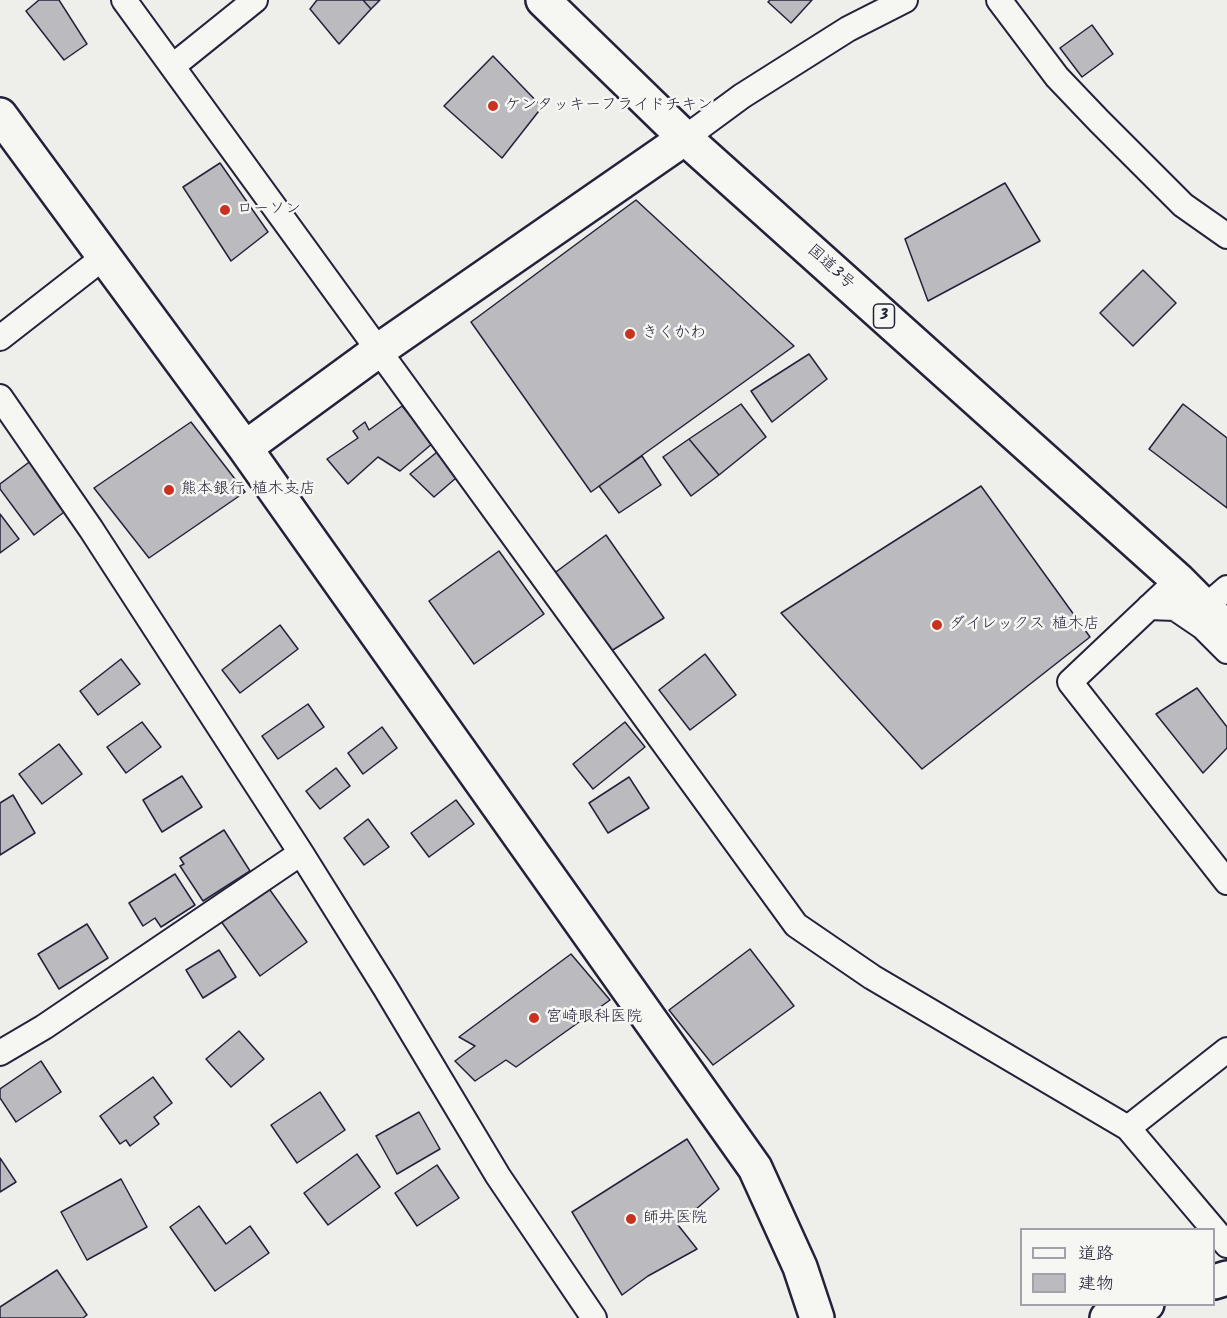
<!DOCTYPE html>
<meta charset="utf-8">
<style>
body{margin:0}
#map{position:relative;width:1227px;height:1318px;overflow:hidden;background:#eeeeeb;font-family:Kalam,"Klee One",sans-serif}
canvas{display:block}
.legend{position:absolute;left:1020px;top:1228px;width:195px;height:78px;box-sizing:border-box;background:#f6f6f2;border:2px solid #a1a1a9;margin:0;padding:8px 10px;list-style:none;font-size:18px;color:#22223b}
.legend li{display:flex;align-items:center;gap:12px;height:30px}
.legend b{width:30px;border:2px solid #a1a1a9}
</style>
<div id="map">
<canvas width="1227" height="1318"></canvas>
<ul class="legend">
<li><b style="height:8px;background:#f6f6f2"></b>道路</li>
<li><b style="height:16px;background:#bbbbbf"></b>建物</li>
</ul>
</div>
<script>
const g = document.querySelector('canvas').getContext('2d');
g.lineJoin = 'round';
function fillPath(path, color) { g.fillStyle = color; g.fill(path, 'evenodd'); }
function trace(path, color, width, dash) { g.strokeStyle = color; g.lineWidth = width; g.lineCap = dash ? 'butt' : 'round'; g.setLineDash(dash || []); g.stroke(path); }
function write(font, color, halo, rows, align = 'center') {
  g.font = font + ' Kalam,"Klee One",sans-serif'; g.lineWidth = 5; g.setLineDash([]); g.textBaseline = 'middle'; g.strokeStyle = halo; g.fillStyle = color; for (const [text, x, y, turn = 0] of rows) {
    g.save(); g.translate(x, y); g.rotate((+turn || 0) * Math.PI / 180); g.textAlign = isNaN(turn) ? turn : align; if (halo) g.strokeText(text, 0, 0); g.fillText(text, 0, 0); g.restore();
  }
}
const building = new Path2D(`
 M39 0H59L87 44 64 60 26 11Z
 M317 0H363L371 9 339 44 310 9Z
 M363 0H380L371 9Z
 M770 0H812L791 23 768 2Z
 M1092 25 1113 54 1082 77 1060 48Z
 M493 56 542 107 502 158 444 106Z
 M220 163 268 232 231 261 183 187Z
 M1005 183 1040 241 928 301 905 239Z
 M636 200 794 346 591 492 471 322Z
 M1143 270 1176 303 1133 346 1100 313Z
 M809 354 827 379 772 422 751 391Z
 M741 404 766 437 719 475 689 439Z
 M1183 404 1227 438V508L1149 449Z
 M402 406 433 443 400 471 378 457 348 484 327 459 358 438 353 431 365 422 369 430Z
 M191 422 245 492 149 558 94 488Z
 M689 439 719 475 691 496 663 457Z
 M442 448 463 472 434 497 410 474Z
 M642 456 661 485 619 513 599 486Z
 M36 457 72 506 34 535 0 489V484Z
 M981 486 1090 637 922 769 781 613Z
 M0 514 19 539 0 553Z
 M606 535 664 618 608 653 545 580Z
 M499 551 544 614 474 664 429 601Z
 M280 625 298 649 240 693 222 670Z
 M705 654 736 695 690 730 659 690Z
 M121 659 140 684 98 715 80 691Z
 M1197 688 1227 727V748L1203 773 1156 714Z
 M308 704 324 727 278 759 262 736Z
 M142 722 161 747 126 773 107 747Z
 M625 722 645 747 593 789 573 764Z
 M382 727 397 748 363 774 348 753Z
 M59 744 82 774 42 804 19 774Z
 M336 768 350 786 320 809 306 791Z
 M182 776 202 807 162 832 143 800Z
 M629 777 649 808 608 833 589 803Z
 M13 795 35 833 0 855V803Z
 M456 800 474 824 429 857 411 833Z
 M368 819 389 847 364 865 344 838Z
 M224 830 250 871 203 901 180 866 184 864 180 858Z
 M175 874 195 905 161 927 155 918 143 926 129 903Z
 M265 883 307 942 260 976 218 917Z
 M87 924 108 958 59 989 38 954Z
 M750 949 794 1006 713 1065 669 1010Z
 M219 950 236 977 203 998 186 970Z
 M571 954 610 1000 516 1067 506 1060 475 1081 455 1061 475 1046 459 1037Z
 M239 1031 264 1059 231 1087 206 1059Z
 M41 1061 61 1092 16 1122 0 1098V1089Z
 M153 1077 172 1103 154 1117 159 1124 130 1146 126 1140 120 1144 100 1116Z
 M320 1092 345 1130 297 1163 271 1125Z
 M419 1112 440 1149 397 1174 376 1136Z
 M687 1139 719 1189 678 1225 697 1249 648 1276 622 1295 572 1212Z
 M357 1154 380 1187 328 1225 304 1193Z
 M0 1158 16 1182 0 1192Z
 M437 1165 459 1198 417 1226 395 1193Z
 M121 1179 147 1227 87 1260 61 1212Z
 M199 1206 226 1244 250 1226 269 1253 215 1291 170 1227Z
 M57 1270 87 1315 83 1318H0V1307Z`);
const street = new Path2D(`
 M124 0 796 925 872 977 1128 1128 1227 1245
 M999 0 1057 77 1099 121 1183 205 1227 236
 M173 66 255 0
 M685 138 742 96 848 29 905 0
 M0 338 104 257
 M0 397 91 529 301 853 386 989 498 1176 594 1318
 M1178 580 1070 682 1227 882
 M1149 607 1175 608 1203 627 1227 651
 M1205 607 1227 588
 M0 1053 44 1027 301 853
 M1128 1128 1227 1050`);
const secondary = new Path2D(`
 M0 115 245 448 755 1168 800 1267 817 1318
 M245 448 379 350 685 138
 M1214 1282 1227 1278
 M1107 1318 1147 1304`);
const highway = new Path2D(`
 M543 0 685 138 1178 580 1227 629`);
const markers = [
 [493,106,6,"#c8321e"],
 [225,210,6,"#c8321e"],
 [630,334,6,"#c8321e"],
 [169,490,6,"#c8321e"],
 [937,625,6,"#c8321e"],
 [534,1018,6,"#c8321e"],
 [631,1219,6,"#c8321e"]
];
const shields = [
 [884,316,21]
];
const shieldNames = [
 ["3",884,316]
];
const poiNames = [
 ["ケンタッキーフライドチキン",505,106],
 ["ローソン",237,210],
 ["きくかわ",642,334],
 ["熊本銀行 植木支店",181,490],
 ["ダイレックス 植木店",949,625],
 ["宮崎眼科医院",546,1018],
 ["師井医院",643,1219]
];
const streetNames = [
 ["国道3号",830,268,42]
];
fillPath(building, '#bbbbbf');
trace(building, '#22223b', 1.5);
trace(street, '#22223b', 28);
trace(secondary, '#22223b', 38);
trace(highway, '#22223b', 38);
trace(street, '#f6f6f2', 24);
trace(secondary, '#f6f6f2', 33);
trace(highway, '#f6f6f2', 33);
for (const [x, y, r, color] of markers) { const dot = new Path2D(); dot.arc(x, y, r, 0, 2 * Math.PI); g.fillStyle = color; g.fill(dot); trace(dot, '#f6f6f2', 2); }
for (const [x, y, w] of shields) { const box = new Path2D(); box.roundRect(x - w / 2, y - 12, w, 24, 4.5); g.fillStyle = '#f6f6f2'; g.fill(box); trace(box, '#22223b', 1.5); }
write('bold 15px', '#22223b', null, shieldNames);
write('16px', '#22223b', '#f6f6f2', poiNames, 'left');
write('16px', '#22223b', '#f6f6f2', streetNames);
</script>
